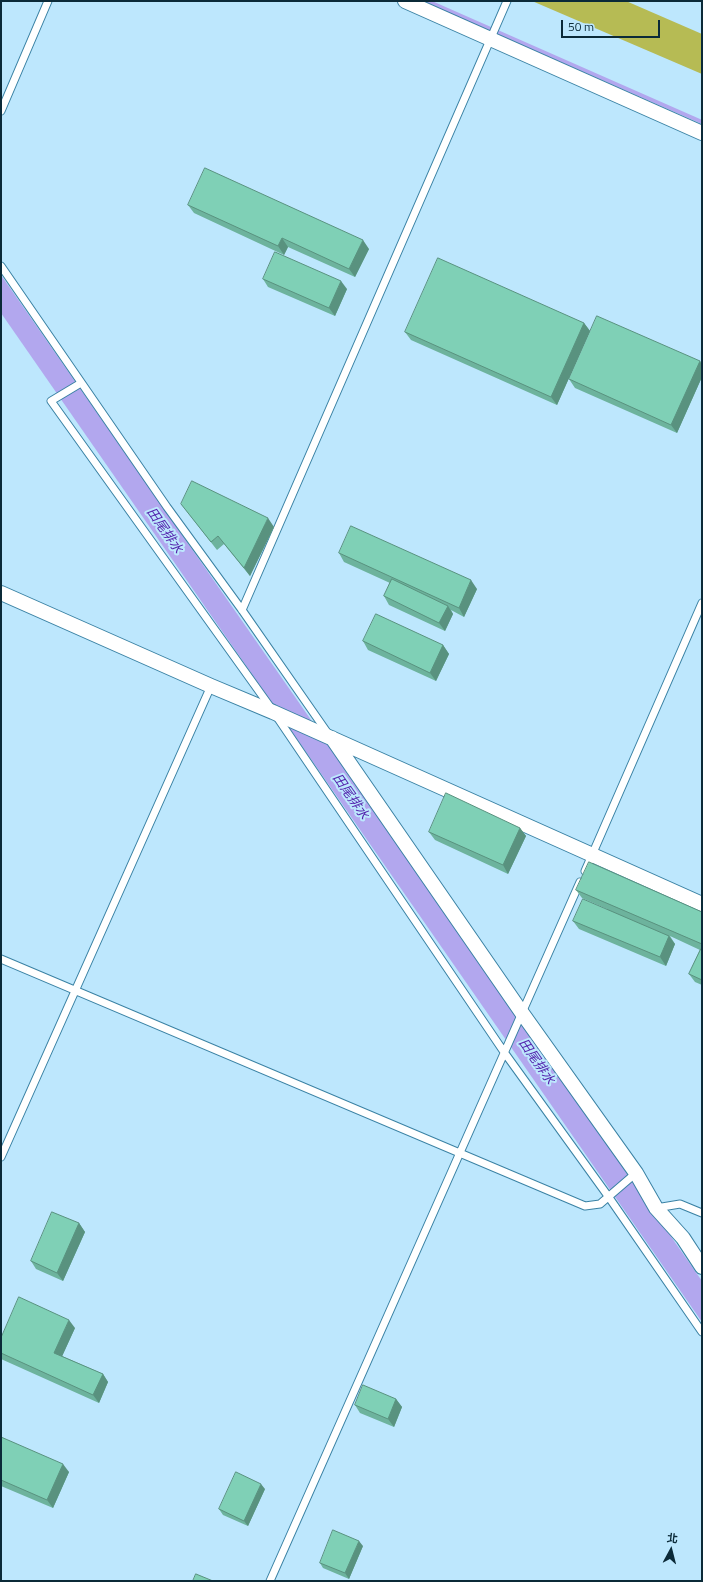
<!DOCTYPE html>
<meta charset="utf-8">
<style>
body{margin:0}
#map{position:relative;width:703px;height:1582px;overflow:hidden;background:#bde7fd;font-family:"Titillium Web","Noto Sans TC",sans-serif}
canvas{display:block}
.frame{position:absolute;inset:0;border:2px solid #0b2a38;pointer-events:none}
.north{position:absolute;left:651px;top:1530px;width:40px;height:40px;-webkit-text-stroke:3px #bde7fd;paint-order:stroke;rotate:7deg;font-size:11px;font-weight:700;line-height:16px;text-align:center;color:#0b2a38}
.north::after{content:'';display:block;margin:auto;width:14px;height:18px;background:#0b2a38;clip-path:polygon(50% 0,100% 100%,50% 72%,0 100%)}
.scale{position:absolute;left:561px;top:20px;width:99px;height:18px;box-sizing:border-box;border:2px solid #0b2a38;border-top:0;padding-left:5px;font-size:12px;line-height:14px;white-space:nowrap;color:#0b2a38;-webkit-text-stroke:3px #bde7fd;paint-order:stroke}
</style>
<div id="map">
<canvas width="703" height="1582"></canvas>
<div class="frame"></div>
<div class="north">北</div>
<div class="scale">50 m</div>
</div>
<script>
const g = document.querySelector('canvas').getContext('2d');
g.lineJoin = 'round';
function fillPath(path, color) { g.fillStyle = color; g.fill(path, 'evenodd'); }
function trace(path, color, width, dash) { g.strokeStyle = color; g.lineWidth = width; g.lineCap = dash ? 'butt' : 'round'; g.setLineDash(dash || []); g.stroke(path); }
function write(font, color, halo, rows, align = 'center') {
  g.font = font + ' "Titillium Web","Noto Sans TC",sans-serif'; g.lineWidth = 4; g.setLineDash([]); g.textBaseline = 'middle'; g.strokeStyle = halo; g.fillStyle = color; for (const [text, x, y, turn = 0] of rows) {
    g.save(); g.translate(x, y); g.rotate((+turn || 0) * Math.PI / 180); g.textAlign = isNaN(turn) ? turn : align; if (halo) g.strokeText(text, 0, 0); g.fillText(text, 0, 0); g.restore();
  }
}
const green = new Path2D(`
 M532 1H626L702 34V74Z`);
const water = new Path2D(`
 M1 275 702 1281V1322L1 313Z`);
const stream = new Path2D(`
 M427 1 702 122`);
const lane = new Path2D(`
 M1 111 48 1
 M1 266 167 507 242 610 329 735
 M81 383 51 401 271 708
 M242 610 507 1
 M277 717 504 1052 608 1196 702 1332
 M585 871 702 603
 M1 959 585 1206 600 1204 636 1173
 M1 1157 211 686
 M656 1208 680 1204 702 1213
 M270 1581 580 882`);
const street = new Path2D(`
 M405 1 702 133
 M1 593 211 686 273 712 702 904
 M332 738 522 1013 636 1173 656 1208 683 1238 702 1267`);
const wall = new Path2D(`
 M188 205 369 249 355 277 288 247 284 255 194 213Z
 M263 279 347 289 335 316 268 287Z
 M584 323 590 331 557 405 411 340 405 332Z
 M700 361 702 365V377L677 433 575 388 569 379Z
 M181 504 274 527 250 576 224 544 217 550Z
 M339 553 477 589 464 617 451 610 453 614 445 631 389 605 384 596 390 583 344 562Z
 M363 641 443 645 449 654 436 681 368 650Z
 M520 828 526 836 508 874 435 840 429 832Z
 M576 890 702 912V985L695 982 689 974 700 950 670 936 675 944 666 966 579 929 573 921 607 909 582 898Z
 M79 1223 85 1232 63 1281 36 1269 31 1261Z
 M75 1328 62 1356 103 1374 108 1382 99 1403 1 1359V1338Z
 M396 1399 402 1407 394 1427 360 1413 355 1405Z
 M1 1437 69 1472 53 1508 1 1486Z
 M265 1489 248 1526 223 1515 219 1509Z
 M363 1546 349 1579 323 1568 320 1563Z`);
const shadedWall = new Path2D(`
 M282 238 288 247 284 255 278 246Z
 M363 240 369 249 355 277 349 269Z
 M341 281 347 289 335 316 329 308Z
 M584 323 590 331 557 405 551 397Z
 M700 361 702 365V377L677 433 671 425Z
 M268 518 274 527 250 576 244 568Z
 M471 580 477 589 464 617 459 608Z
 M448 606 453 614 445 631 439 623Z
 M443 645 449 654 436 681 430 673Z
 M520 828 526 836 508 874 503 865Z
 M669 936 675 944 666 966 660 957Z
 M79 1223 85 1232 63 1281 57 1273Z
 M69 1320 75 1328 60 1361 54 1353Z
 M103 1374 108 1382 99 1403 93 1395Z
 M396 1399 402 1407 394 1427 388 1419Z
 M63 1464 69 1472 53 1508 47 1500Z
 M261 1484 265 1489 248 1526 244 1521Z
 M359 1541 363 1546 349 1579 345 1573Z`);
const building = new Path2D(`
 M205 168 363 240 349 269 282 238 278 246 188 205Z
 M275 252 341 281 329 308 263 279Z
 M438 258 584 323 551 397 405 332Z
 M597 316 700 361 671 425 569 379Z
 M192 481 268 518 244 568 218 536 211 542 181 504Z
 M351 526 471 580 459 608 339 553Z
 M392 579 448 606 439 623 384 596Z
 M376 614 443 645 430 673 363 641Z
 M446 793 520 828 503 865 429 832Z
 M589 862 702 912V944L576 890Z
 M583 899 669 936 660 957 573 921Z
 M701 949H702V980L689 974Z
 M52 1212 79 1223 57 1273 31 1261Z
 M19 1297 69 1320 54 1353 103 1374 93 1395 1 1353V1338Z
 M363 1385 396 1399 388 1419 355 1405Z
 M1 1437 63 1464 47 1500 1 1480Z
 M236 1472 261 1484 244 1521 219 1509Z
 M333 1530 359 1541 345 1573 320 1563Z
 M196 1574 213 1581H193Z`);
const waterNames = [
 ["田尾排水",164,531,55],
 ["田尾排水",350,797,55],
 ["田尾排水",536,1062,55]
];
fillPath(green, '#b6bb54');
fillPath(water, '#b2a7ee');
trace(stream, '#b2a7ee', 4);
trace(lane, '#3a82a4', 9);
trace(street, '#3a82a4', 16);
trace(lane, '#fff', 7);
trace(street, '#fff', 14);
fillPath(wall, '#6db39d');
fillPath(shadedWall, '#59927f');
fillPath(building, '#7fd0b6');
trace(building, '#59927f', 1);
write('italic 13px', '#5423ad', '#bde7fd', waterNames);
</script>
